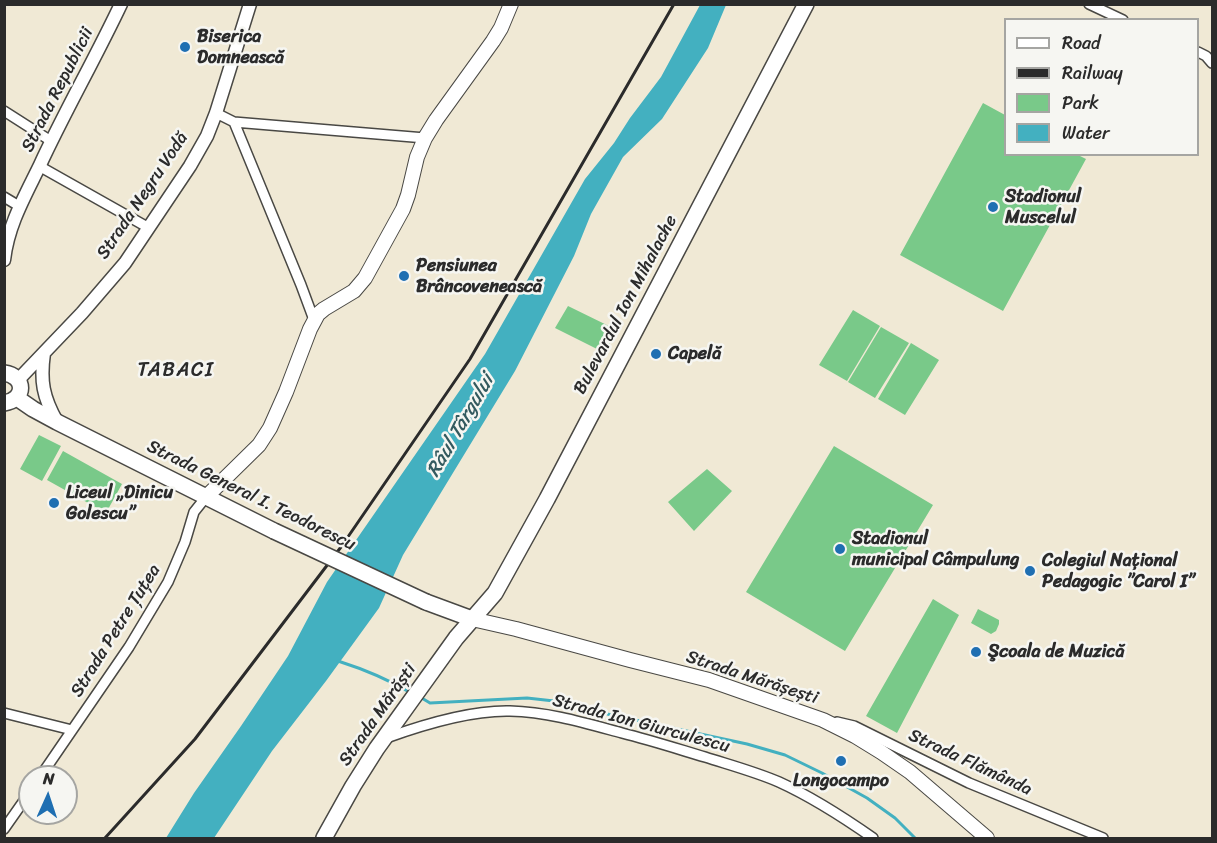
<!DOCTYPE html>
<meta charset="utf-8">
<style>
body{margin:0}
#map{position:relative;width:1217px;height:843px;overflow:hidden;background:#f0e9d5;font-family:Sriracha,sans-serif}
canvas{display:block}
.frame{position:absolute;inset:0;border:6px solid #2b2b2b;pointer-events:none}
.legend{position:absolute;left:1004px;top:18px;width:195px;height:138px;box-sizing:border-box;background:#f6f6f2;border:2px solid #a5a5a2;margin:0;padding:8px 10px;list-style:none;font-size:18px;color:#2b2b2b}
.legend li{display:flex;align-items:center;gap:12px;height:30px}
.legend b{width:30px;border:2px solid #a5a5a2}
.north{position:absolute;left:18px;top:765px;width:60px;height:60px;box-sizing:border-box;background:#f6f6f2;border:2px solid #a5a5a2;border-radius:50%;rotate:3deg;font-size:16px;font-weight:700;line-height:24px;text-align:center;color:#2b2b2b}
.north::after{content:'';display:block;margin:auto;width:21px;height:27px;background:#1f6fb2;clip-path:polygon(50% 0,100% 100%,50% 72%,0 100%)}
</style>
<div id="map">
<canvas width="1217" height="843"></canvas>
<div class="frame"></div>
<ul class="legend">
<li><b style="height:8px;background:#fff"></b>Road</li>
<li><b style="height:8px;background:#2b2b2b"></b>Railway</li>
<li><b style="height:16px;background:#79c989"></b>Park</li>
<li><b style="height:16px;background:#43b0c0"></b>Water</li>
</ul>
<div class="north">N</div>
</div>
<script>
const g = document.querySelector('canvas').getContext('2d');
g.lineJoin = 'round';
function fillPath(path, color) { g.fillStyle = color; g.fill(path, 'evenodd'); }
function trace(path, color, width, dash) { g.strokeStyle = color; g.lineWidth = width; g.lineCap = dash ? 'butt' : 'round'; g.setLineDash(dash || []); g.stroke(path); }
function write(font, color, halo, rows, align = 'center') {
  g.font = font + ' Sriracha,sans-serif'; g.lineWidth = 5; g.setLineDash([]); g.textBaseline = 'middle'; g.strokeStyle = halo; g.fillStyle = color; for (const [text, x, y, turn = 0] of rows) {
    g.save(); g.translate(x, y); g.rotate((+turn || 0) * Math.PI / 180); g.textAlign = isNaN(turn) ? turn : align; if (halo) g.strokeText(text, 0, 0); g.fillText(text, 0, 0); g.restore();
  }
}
const green = new Path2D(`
 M983 103 1005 115 1006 154 1078 155 1086 159 1003 311 900 255Z
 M568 306 617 330 605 353 555 328Z
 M853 310 880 326 847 381 819 365Z
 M881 327 909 343 875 398 848 382Z
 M911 343 939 360 905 415 878 399Z
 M39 435 61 446 42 481 20 469Z
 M834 446 933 505 845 651 746 592Z
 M63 451 122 484 106 513 47 480Z
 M707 469 732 491 694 531 668 502Z
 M933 599 959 615 897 733 866 716Z
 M978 609 999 620V624L996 631 991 634 971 623Z`);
const water = new Path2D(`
 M700 5H726L708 48 662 119 623 157 591 214 574 256 515 371 403 555 379 608 326 681 272 751 214 838H166L194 793 241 726 288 656 327 582 485 354 585 179 614 143 630 118 661 77Z`);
const stream = new Path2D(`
 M338 661C363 669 388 679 411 693
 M420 697 430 703 527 698 554 701 584 709 747 744 785 755 822 773 867 798 895 818 915 838`);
const minor = new Path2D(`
 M1089 4 1123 20
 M1198 52 1206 56 1212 63
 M4 111 51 141
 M216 113 234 122 301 285 314 320
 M234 122 425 138
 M39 166 149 228
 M4 197 19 206
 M4 713 72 730
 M837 722 854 726 969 783 1103 838
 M386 738C422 725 471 710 510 711 549 712 585 723 622 733 650 740 678 749 705 757 730 765 756 772 779 782 812 797 843 817 873 838
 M40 777 129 647 168 582 185 542 194 512 206 497
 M4 829 30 792`);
const tertiary = new Path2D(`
 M4 260C8 225 25 196 40 165 65 111 95 59 121 4
 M44 353C40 381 43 397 57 422
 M18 380 82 313 125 263 190 166 207 136 216 113 250 4`);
const secondary = new Path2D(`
 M206 497 259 445 270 428 286 392 310 329 318 314 324 309 354 291 365 278 403 209 408 195 417 157 425 138 436 120 493 41 501 28 511 4
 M472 619 516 629 630 660 709 680 823 720 855 736 881 752 910 772 987 838`);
const primary = new Path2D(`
 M4 373C26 376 26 400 4 403
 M17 398 33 409 57 422 274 531
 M426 602 472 619`);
const trunk = new Path2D(`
 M324 838 353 786 377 748 456 638 495 593 547 499 806 4`);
const rail = new Path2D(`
 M105 838 195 739 341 547 470 359 674 4`);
const primaryBridge = new Path2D(`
 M274 531 426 602`);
const markers = [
 [185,47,6,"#1f6fb2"],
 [993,207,6,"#1f6fb2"],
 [404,276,6,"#1f6fb2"],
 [656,354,6,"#1f6fb2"],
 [54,503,6,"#1f6fb2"],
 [840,549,6,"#1f6fb2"],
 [1030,571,6,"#1f6fb2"],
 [976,652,6,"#1f6fb2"],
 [841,761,6,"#1f6fb2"]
];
const poiNames = [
 ["Biserica",197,37],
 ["Domnească",197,58],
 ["Stadionul",1005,197],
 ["Muscelul",1005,218],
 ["Pensiunea",416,266],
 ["Brâncovenească",416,287],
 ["Capelă",668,354],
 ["Liceul „Dinicu",66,493],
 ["Golescu”",66,514],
 ["Stadionul",852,539],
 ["municipal Câmpulung",852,560],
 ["Colegiul Național",1042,561],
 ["Pedagogic ”Carol I”",1042,582],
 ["Şcoala de Muzică",988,652],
 ["Longocampo",841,781,"center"]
];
const streetNames = [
 ["Strada Republicii",58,90,-63],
 ["Strada Negru Vodă",143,196,-56],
 ["Bulevardul Ion Mihalache",626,305,-62],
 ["Strada General I. Teodorescu",251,496,26],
 ["Strada Petre Țuțea",116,631,-58],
 ["Strada Mărășești",752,678,18],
 ["Strada Mărăști",378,715,-55],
 ["Strada Ion Giurculescu",641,724,15],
 ["Strada Flămânda",970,763,25]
];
const neighbourhoodNames = [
 ["TABACI",176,371]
];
const waterNames = [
 ["Râul Târgului",461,426,-60]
];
fillPath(green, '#79c989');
fillPath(water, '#43b0c0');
trace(stream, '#43b0c0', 3);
trace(minor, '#494844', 12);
trace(tertiary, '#494844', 15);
trace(secondary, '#494844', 16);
trace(primary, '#494844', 18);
trace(trunk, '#494844', 18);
trace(minor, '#fff', 9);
trace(tertiary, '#fff', 12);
trace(secondary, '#fff', 14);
trace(primary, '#fff', 15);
trace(trunk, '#fff', 15);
trace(rail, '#2b2b2b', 3);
trace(primaryBridge, '#494844', 18, []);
trace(primaryBridge, '#fff', 15);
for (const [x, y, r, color] of markers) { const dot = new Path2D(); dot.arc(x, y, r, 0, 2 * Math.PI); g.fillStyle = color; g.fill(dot); trace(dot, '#f6f6f2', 2); }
write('bold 18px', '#2b2b2b', '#f6f6f2', poiNames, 'left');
write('18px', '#2b2b2b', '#f6f6f2', streetNames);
g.letterSpacing = '1.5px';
write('20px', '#2b2b2b', '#f6f6f2', neighbourhoodNames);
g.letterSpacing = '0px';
write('italic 20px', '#335a5f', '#f6f6f2', waterNames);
</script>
